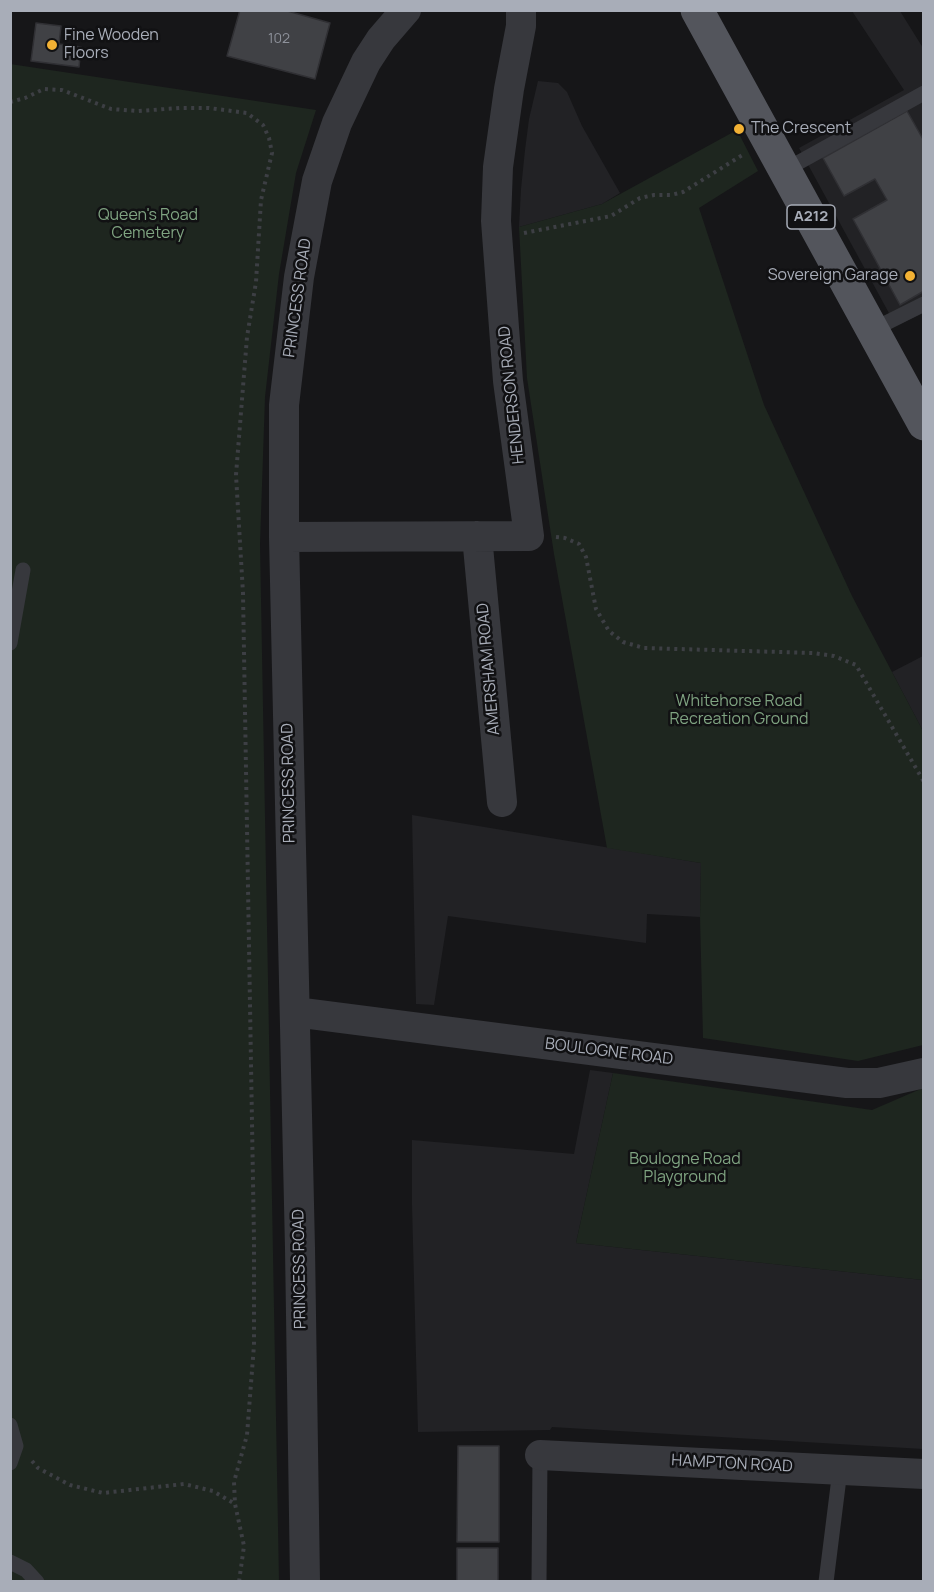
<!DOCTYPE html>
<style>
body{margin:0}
#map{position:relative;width:934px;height:1592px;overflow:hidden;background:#161618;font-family:Manrope,sans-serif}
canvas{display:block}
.frame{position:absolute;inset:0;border:12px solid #a8adb8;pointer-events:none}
</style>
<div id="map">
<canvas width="934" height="1592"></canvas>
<div class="frame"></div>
</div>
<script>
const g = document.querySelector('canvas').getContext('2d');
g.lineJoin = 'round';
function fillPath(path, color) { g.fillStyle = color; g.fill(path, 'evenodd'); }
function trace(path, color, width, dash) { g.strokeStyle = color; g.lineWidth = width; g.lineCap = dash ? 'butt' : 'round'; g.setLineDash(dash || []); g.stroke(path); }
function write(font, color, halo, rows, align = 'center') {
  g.font = font + ' Manrope,sans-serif'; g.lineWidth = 5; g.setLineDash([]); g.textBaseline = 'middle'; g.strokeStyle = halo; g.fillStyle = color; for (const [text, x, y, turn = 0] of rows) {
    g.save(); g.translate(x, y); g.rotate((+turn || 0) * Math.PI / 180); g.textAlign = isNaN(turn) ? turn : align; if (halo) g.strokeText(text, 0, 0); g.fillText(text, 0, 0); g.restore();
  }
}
const built = new Path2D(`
 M852 11H900L923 48V313L896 326 799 148 904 90Z
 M538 81 558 83 567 92 582 126 620 193 602 204 519 227 521 189 525 150 529 119Z
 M923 656V731L892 672Z
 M412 815 701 863 700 917 647 914 646 943 448 916 434 1005 416 1004Z
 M590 1070 613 1073 576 1243 923 1280V1449L552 1427 550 1430 418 1432 412 1205V1140L574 1154Z`);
const green = new Path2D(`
 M10 64 316 110 296 173 279 274 265 397 260 544 279 1581H11Z
 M737 130 758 171 699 208 764 405 852 596 923 731V1045L858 1061 703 1038 700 917 701 863 607 848 554 554 527 378 519 227 602 204Z
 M613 1073 872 1110 923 1088V1280L576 1243Z`);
const building = new Path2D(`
 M240 10H284L330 23 315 79 227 56Z
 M36 23 61 26 59 44 81 47 79 67 31 61Z
 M907 111 924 141V291L900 305 853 219 887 200 875 179 844 196 823 158Z
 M458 1446H499V1542H457Z
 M457 1548H498V1582H457Z`);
const path = new Path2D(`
 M10 102 25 98 44 89 62 90 111 109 138 111 180 108H209L247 113 263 125 269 138 272 153 261 200 256 282 247 337 236 475 243 593 254 1240V1345L247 1435 234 1482 235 1504 244 1546 239 1582
 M524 233 611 216 640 198 654 195H671L683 192 744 154
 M556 537 565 538 579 544 586 557 596 609 609 631 623 642 644 648 813 653 834 656 856 665 924 782
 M32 1461 38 1468 70 1485 103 1493 184 1484 213 1491 235 1504`);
const lane = new Path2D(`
 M785 170 924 93
 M872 330 924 304
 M10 643 23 570
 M10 1425 16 1446 10 1463
 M10 1562 26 1570 37 1582
 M539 1582 540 1455
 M826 1582 840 1470`);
const street = new Path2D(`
 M477 536 502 802
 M284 537 529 536 508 381 496 221 498 167 509 89 521 26V10
 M295 1012 847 1083H879L924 1073
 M540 1455 924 1474
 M305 1582 300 1248 284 537V405L299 277 317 181 337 123 366 62 381 39 406 10`);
const primary = new Path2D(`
 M697 10 924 424`);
const markers = [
 [52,45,6,"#f2b134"],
 [739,129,6,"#f2b134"],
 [910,276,6,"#f2b134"]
];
const numberNames = [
 ["102",279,39]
];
const shields = [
 [811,217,48]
];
const shieldNames = [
 ["A212",811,217]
];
const poiNames = [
 ["Fine Wooden",64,36],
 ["Floors",64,54],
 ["The Crescent",751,129],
 ["Sovereign Garage",898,276,"right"]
];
const parkNames = [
 ["Queen's Road",148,216],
 ["Cemetery",148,234],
 ["Whitehorse Road",739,702],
 ["Recreation Ground",739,720],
 ["Boulogne Road",685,1160],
 ["Playground",685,1178]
];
const streetNames = [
 ["PRINCESS ROAD",298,298,-82],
 ["HENDERSON ROAD",512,395,-96],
 ["AMERSHAM ROAD",489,669,-95],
 ["PRINCESS ROAD",289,783,-91],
 ["BOULOGNE ROAD",609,1052,7],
 ["PRINCESS ROAD",300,1269,-91],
 ["HAMPTON ROAD",732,1464,3]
];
fillPath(built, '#222225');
fillPath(green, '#1e261f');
fillPath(building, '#404145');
trace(building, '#303034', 1.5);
trace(path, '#3d3f44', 4, [3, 4.5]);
trace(lane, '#37383d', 15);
trace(street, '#37383d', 30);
trace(primary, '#53555c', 33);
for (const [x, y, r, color] of markers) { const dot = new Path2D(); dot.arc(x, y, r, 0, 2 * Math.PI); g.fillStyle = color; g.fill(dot); trace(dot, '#111113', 2); }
write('14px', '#8e929b', null, numberNames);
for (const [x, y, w] of shields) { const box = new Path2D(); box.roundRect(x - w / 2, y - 12, w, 24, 4.5); g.fillStyle = '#111113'; g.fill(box); trace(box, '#a8adb8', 1.5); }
write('bold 15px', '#a8adb8', null, shieldNames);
write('16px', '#a8adb8', '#111113', poiNames, 'left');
write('16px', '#7fa381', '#111113', parkNames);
write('16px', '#a8adb8', '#111113', streetNames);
</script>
